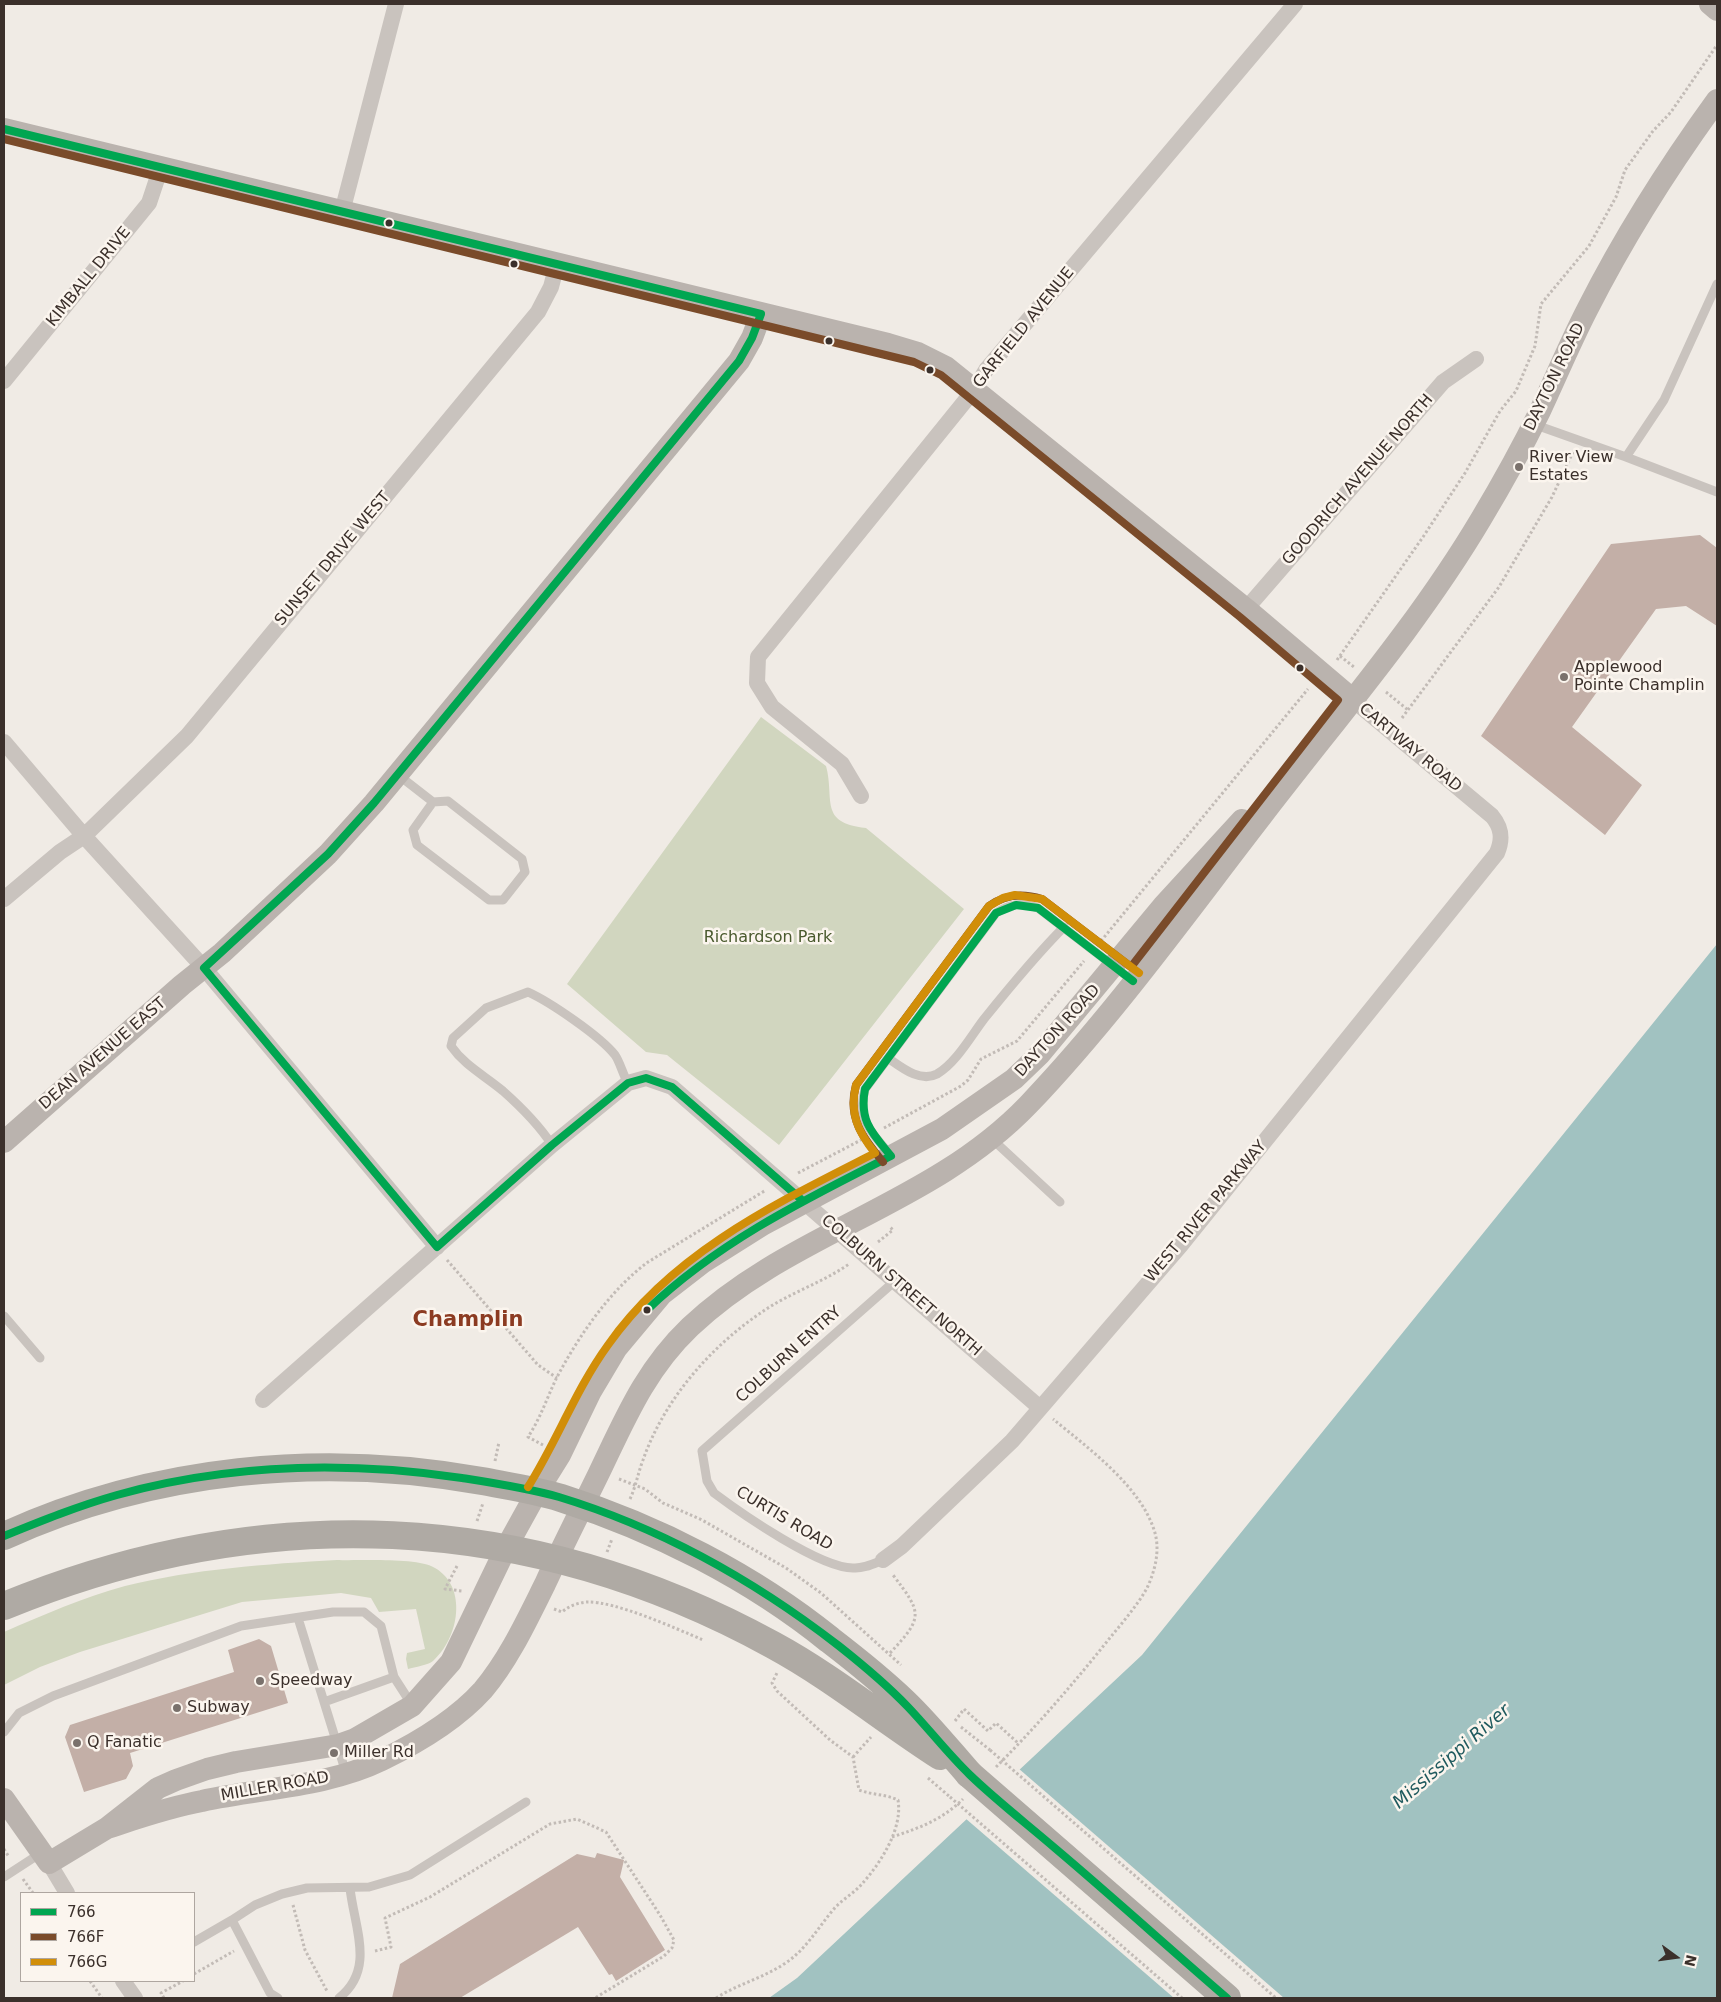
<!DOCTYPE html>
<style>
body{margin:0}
#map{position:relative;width:1721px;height:2002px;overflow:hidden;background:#f0ebe5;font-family:"DejaVu Sans",sans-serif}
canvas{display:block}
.frame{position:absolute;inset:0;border:5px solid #3b302b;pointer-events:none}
.legend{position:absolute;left:20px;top:1892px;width:175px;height:90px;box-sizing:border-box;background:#fbf5ee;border:1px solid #aea6a0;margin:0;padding:6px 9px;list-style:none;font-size:15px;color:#3b302b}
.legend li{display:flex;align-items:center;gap:10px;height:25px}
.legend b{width:25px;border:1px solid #aea6a0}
.north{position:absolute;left:1651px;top:1932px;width:50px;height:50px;-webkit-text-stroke:4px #fbf5ee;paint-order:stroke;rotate:104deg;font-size:14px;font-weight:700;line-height:20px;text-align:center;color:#3b302b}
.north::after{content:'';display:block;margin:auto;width:18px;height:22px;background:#3b302b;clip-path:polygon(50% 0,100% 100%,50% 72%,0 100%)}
</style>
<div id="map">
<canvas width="1721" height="2002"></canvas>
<div class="frame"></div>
<ul class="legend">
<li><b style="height:6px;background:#00a651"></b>766</li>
<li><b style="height:6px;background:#7a4b2a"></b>766F</li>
<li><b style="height:6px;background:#d18e09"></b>766G</li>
</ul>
<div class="north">N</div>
</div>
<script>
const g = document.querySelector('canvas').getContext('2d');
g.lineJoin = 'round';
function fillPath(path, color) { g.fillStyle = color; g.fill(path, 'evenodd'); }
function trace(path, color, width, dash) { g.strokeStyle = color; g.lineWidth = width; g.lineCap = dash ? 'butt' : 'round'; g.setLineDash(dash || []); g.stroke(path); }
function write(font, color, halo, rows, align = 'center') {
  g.font = font + ' "DejaVu Sans",sans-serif'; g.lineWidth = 5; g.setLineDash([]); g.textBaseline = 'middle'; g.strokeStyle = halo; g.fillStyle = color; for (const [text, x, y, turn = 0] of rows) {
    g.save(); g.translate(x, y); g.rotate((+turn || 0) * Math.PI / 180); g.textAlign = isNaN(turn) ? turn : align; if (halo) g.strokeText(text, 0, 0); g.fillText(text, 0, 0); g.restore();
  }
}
const green = new Path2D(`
 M761 717 826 766C835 799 818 823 866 828L964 909 779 1145 667 1055 646 1052 567 984Z
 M337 1560C359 1561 417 1557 435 1568 468 1587 459 1638 433 1661 428 1665 415 1667 408 1669L406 1659 407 1653 425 1649 416 1609 379 1612 371 1598 341 1593 242 1602 80 1652 40 1667 4 1685V1632C43 1615 84 1597 125 1586 194 1569 266 1564 337 1560Z`);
const water = new Path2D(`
 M1717 944V1998H769L797 1978 1142 1655Z`);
const pier = new Path2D(`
 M1018 1768 1284 1998H1174L965 1818Z`);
const building = new Path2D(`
 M1700 535 1717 548V626L1686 606 1656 609 1572 727 1642 785 1605 835 1481 736 1611 544Z
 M259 1639 271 1646 288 1703 130 1753 133 1766 126 1779 84 1792 65 1737 70 1725 234 1672 228 1650Z
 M597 1853 624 1860 620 1877 665 1950 616 1981 612 1974 609 1975 578 1927 460 1998H392L400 1964 577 1854 595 1858Z`);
const path = new Path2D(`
 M1340 656 1354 667
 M1337 660 1423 537 1465 473 1500 411 1516 391 1535 346 1541 304 1589 246 1616 197 1625 170 1653 131 1671 112 1717 45
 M1386 692 1408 710
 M1402 718 1499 587 1552 497 1573 452
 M1101 941 1308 689
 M884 1128 961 1086 968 1080 981 1059 1017 1041 1084 961
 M798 1173 861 1140
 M878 1242 893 1230 889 1226
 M447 1260 538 1365 557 1378
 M543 1445 528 1437C540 1419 547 1398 556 1379 578 1337 610 1290 648 1262L766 1190
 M495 1461 499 1442
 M619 1479 645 1489 663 1503 702 1520 786 1568 821 1593 901 1665
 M630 1499C636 1486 638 1473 643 1460 664 1400 710 1347 762 1312 789 1293 822 1283 849 1264
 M477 1521 483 1503
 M607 1552 612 1539
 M457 1566 445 1589 462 1591
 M554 1609 562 1612C569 1606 577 1603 587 1602 615 1601 675 1628 703 1640
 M890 1653C924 1617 922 1613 893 1575
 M955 1721 964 1709 988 1731 996 1723 1018 1743
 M961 1727 990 1750
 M853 1757 871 1737
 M996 1767C1036 1727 1074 1683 1109 1639 1122 1623 1137 1606 1147 1588 1155 1571 1160 1551 1155 1533 1142 1487 1088 1448 1053 1419
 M928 1778 950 1797
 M892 1837C919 1828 942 1820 963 1799
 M4 1849 9 1857
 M23 1879 33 1893
 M293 1905 305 1950 327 1991
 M375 1951 391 1947 385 1918 430 1897 550 1824 577 1819 606 1832 660 1915 674 1940 672 1948 664 1956 595 1998
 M194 1974 234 1951
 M90 1981 102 1998
 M164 1998 161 1993 183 1981
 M716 1998C738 1984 763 1978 784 1964 805 1951 817 1929 833 1910 841 1900 853 1894 861 1885 880 1864 903 1829 898 1800 885 1794 872 1795 859 1790L853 1757 830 1740 777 1691 772 1683 777 1673`);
const lane = new Path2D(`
 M1533 424 1626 457 1664 400 1717 284
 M1626 457 1717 492
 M397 774 433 802 448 801 522 859 525 872 503 900H489L417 845 413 830 433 802
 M888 1058C901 1067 920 1083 937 1074 956 1063 971 1036 984 1019 1009 988 1035 956 1064 927
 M992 1139 1060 1202
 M552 1145C539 1125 521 1107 503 1091 484 1075 465 1066 451 1046L453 1038 486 1008 528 992C550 1002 600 1036 615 1055 620 1062 623 1075 628 1083
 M891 1156C872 1132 856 1121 865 1089L996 913C1010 904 1021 902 1038 908L1133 981
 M4 1316 40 1358
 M883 1560C873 1564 863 1569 853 1568 820 1568 742 1514 714 1493L707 1481 702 1451 895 1281
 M298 1618 346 1773
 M324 1702 394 1677
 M4 1732 19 1713 53 1696 241 1626 333 1612H364L381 1626 394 1677 412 1705
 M4 1877 41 1853
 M232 1920 255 1905 282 1894 307 1888 369 1887 410 1875 526 1802
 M194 1942 232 1920 270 1993 278 1998
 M339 1998C376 1969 354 1927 350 1888`);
const street = new Path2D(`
 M342 212 396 4
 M4 381 149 203 161 167
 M1246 609 1443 382 1476 359
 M4 742 84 836 204 968 437 1247
 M861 796 842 764 772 707 757 683 758 657 974 390 986 370 1295 4
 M4 899 60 852 84 836 187 736 538 312 551 287 557 264
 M263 1400 552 1145 628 1083 646 1078 672 1087 1039 1407
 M883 1560 902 1546 1012 1441 1181 1245 1497 853C1503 839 1502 828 1492 816L1352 699
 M49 1863 67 1893
 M123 1981 135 1998`);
const secondary = new Path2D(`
 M1710 4 1717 10
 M4 129 888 344 918 353 946 367 1246 609 1352 699
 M4 1142 182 985 222 953 328 854 374 803 739 361 752 338 761 314
 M4 1799 49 1863 107 1828 158 1788 176 1780 207 1769 236 1762 338 1745 355 1739 412 1706 451 1662 506 1548 537 1492 560 1455 591 1391 616 1349 662 1294 702 1263 764 1224 942 1129 1014 1079 1040 1054 1163 906 1242 820
 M107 1828C138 1818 169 1807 202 1801 261 1788 327 1787 382 1760 417 1743 456 1720 483 1690 509 1659 527 1620 545 1584 562 1547 581 1510 599 1473 625 1419 645 1370 690 1327 790 1232 931 1206 1028 1105 1113 1016 1186 914 1261 817 1336 719 1418 625 1481 519 1502 484 1522 448 1540 411 1556 377 1570 343 1587 310 1624 237 1669 166 1717 100`);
const highway = new Path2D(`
 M4 1536C153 1468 322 1452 482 1481 508 1486 535 1490 561 1498 656 1528 752 1577 830 1640 856 1660 881 1680 904 1702 927 1724 948 1750 969 1774
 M4 1606C262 1500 527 1510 773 1645 832 1677 884 1720 940 1756`);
const pathBridge = new Path2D(`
 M990 1750 1276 1998
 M950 1797 1182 1998`);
const highwayBridge = new Path2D(`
 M969 1774 1227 1998`);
const bus1 = new Path2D(`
 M4 129 761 314 752 338 739 361 374 803 328 854 204 968 437 1247 552 1145 628 1083 646 1078 672 1087 803 1201
 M647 1310C718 1242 804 1200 891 1156 872 1133 859 1121 865 1089L996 913 1016 905 1038 908 1133 981
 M4 1536C41 1521 78 1506 117 1495 229 1464 347 1461 462 1478 494 1483 527 1488 559 1497 661 1528 755 1581 839 1646 863 1665 887 1685 908 1707 929 1729 948 1754 970 1775 997 1801 1027 1824 1056 1849 1114 1898 1170 1949 1227 1998`);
const bus2 = new Path2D(`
 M4 139 914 362 941 375 1240 617 1338 700 1131 967 1042 899C1023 893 1005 894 989 906L856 1085C847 1118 863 1138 883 1162`);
const bus3 = new Path2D(`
 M528 1487C557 1441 576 1389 608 1345 673 1252 777 1203 875 1153 858 1132 849 1113 856 1085L989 906 1003 898 1015 895 1042 899 1139 973`);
const markers = [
 [389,223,4.5,"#3b302b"],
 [514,264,4.5,"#3b302b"],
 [829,341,4.5,"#3b302b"],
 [930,370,4.5,"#3b302b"],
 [1519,467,5,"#7a716c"],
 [1300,668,4.5,"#3b302b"],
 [1564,677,5,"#7a716c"],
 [647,1310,4.5,"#3b302b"],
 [260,1681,5,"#7a716c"],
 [177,1708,5,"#7a716c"],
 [77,1743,5,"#7a716c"],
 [334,1753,5,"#7a716c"]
];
const streetNames = [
 ["KIMBALL DRIVE",89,277,-51],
 ["GARFIELD AVENUE",1024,328,-51],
 ["DAYTON ROAD",1555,377,-64],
 ["GOODRICH AVENUE NORTH",1358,480,-49],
 ["SUNSET DRIVE WEST",333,559,-50],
 ["CARTWAY ROAD",1410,748,40],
 ["DAYTON ROAD",1058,1031,-48],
 ["DEAN AVENUE EAST",103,1054,-41],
 ["WEST RIVER PARKWAY",1206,1212,-50],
 ["COLBURN STREET NORTH",901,1286,41],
 ["COLBURN ENTRY",789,1355,-42],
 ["CURTIS ROAD",784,1519,31],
 ["MILLER ROAD",275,1787,-10]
];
const poiNames = [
 ["River View",1529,458],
 ["Estates",1529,476],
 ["Applewood",1574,668],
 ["Pointe Champlin",1574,686],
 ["Speedway",270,1681],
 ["Subway",187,1708],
 ["Q Fanatic",87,1743],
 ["Miller Rd",344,1753]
];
const parkNames = [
 ["Richardson Park",768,938]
];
const waterNames = [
 ["Mississippi River",1452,1757,-41]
];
const districtNames = [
 ["Champlin",468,1321]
];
fillPath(green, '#d1d6bf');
fillPath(water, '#a1c2c1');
fillPath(pier, '#f0ebe5');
fillPath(building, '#c3afa7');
trace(path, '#c2bbb6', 3, [2.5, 2.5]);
trace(lane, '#c9c3be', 9);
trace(street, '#c9c3be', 16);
trace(secondary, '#bab3ae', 22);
trace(highway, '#afaaa4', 28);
trace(pathBridge, '#c2bbb6', 3, [2.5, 2.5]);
trace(highwayBridge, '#afaaa4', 28);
trace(bus1, '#00a651', 8);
trace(bus2, '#7a4b2a', 8);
trace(bus3, '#d18e09', 8);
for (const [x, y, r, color] of markers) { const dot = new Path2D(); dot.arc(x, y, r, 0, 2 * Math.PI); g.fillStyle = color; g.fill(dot); trace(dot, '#fbf5ee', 2); }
write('16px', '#3b302b', '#fbf5ee', streetNames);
write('16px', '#3b302b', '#fbf5ee', poiNames, 'left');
write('16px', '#4a5a2e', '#fbf5ee', parkNames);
write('italic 18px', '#1f5a5e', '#fbf5ee', waterNames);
write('bold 21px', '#8c3b22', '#fbf5ee', districtNames);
</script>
